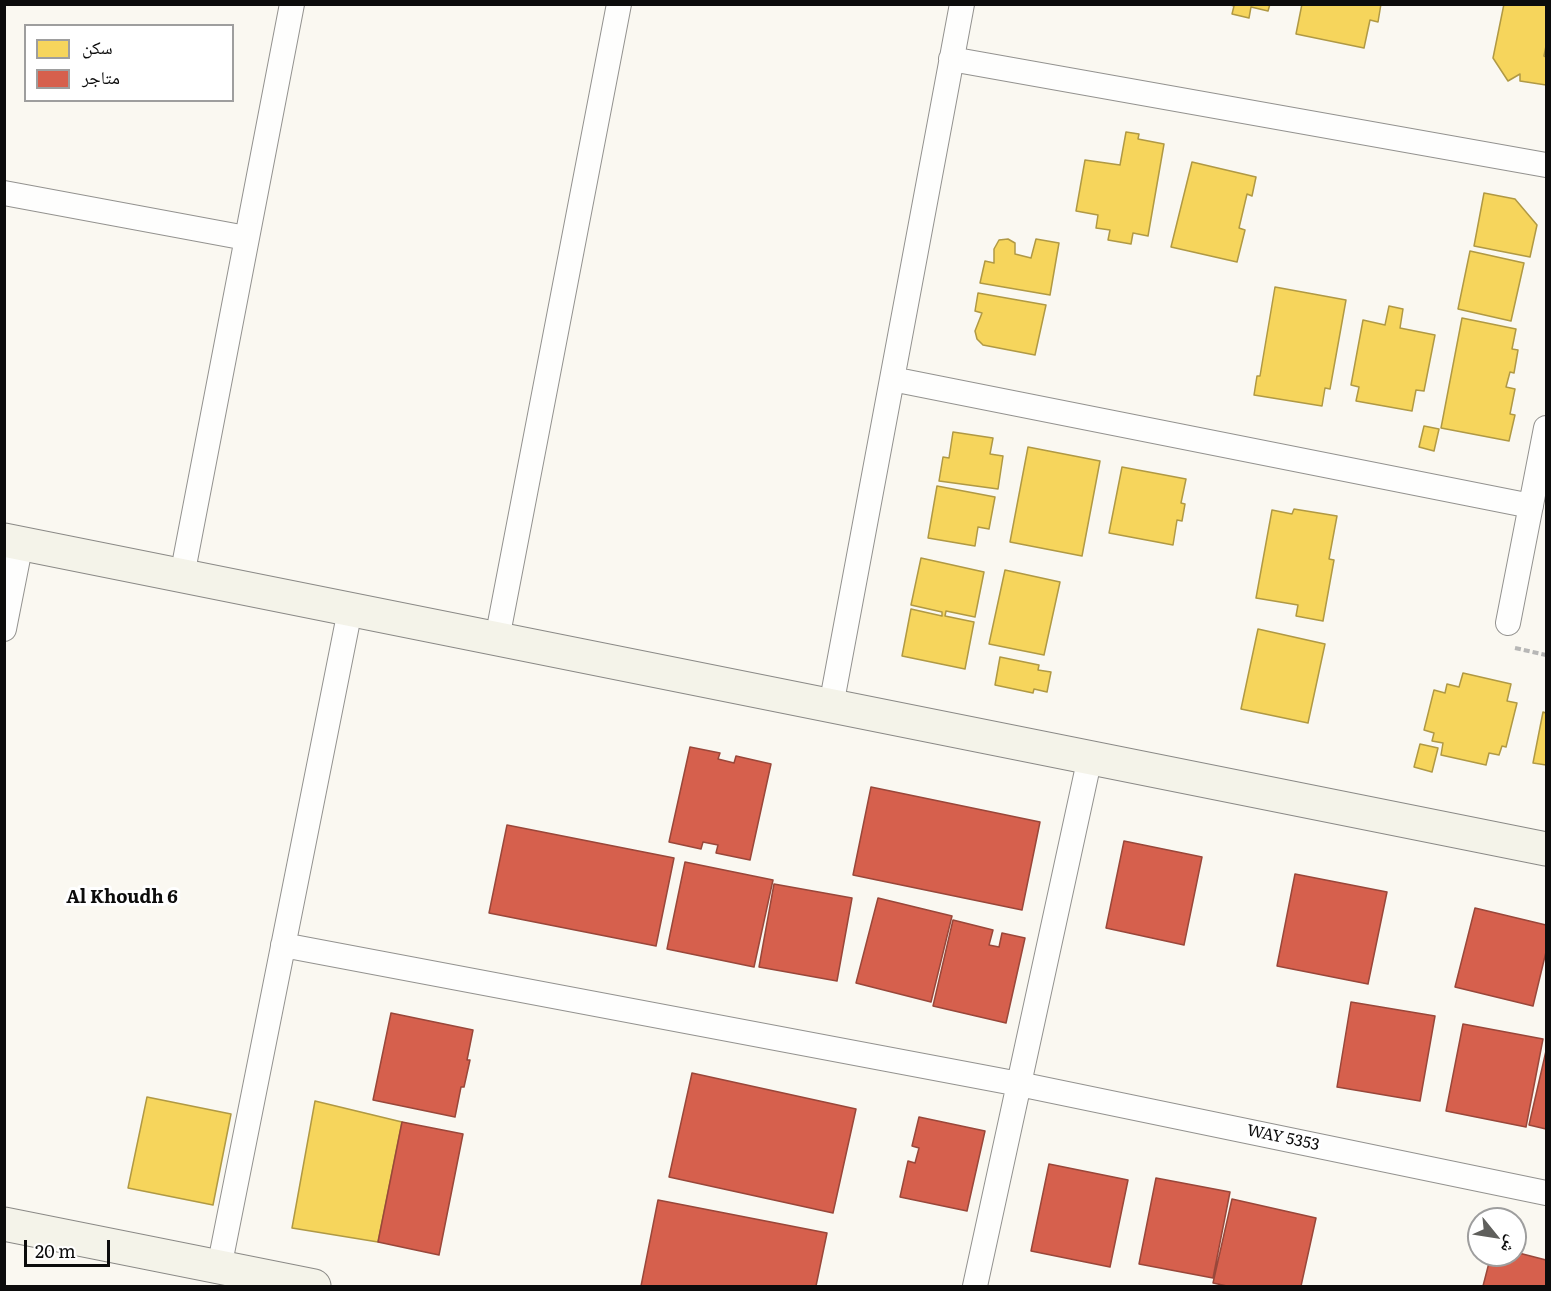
<!DOCTYPE html>
<meta charset="utf-8">
<style>
body{margin:0}
#map{position:relative;width:1551px;height:1291px;overflow:hidden;background:#faf8f1;font-family:Literata,"Noto Naskh Arabic",serif}
canvas{display:block}
.frame{position:absolute;inset:0;border:6px solid #0c0c0c;pointer-events:none}
.legend{position:absolute;left:24px;top:24px;width:210px;height:78px;box-sizing:border-box;background:#fff;border:2px solid #9e9e9e;margin:0;padding:8px 10px;list-style:none;font-size:18px;color:#0c0c0c}
.legend li{display:flex;align-items:center;gap:12px;height:30px}
.legend b{width:30px;border:2px solid #9e9e9e}
.north{position:absolute;left:1467px;top:1207px;width:60px;height:60px;box-sizing:border-box;background:#fff;border:2px solid #9e9e9e;border-radius:50%;rotate:120deg;font-size:16px;font-weight:700;line-height:24px;text-align:center;color:#0c0c0c}
.north::after{content:'';display:block;margin:auto;width:21px;height:27px;background:#5f5f5c;clip-path:polygon(50% 0,100% 100%,50% 72%,0 100%)}
.scale{position:absolute;left:24px;top:1240px;width:86px;height:27px;box-sizing:border-box;border:3px solid #0c0c0c;border-top:0;padding-left:8px;font-size:18px;line-height:21px;white-space:nowrap;color:#0c0c0c;-webkit-text-stroke:4px #fff;paint-order:stroke}
</style>
<div id="map">
<canvas width="1551" height="1291"></canvas>
<div class="frame"></div>
<ul class="legend">
<li><b style="height:16px;background:#f6d55c"></b>سكن</li>
<li><b style="height:16px;background:#d6604d"></b>متاجر</li>
</ul>
<div class="north">ش</div>
<div class="scale">20 m</div>
</div>
<script>
const g = document.querySelector('canvas').getContext('2d');
g.lineJoin = 'round';
function fillPath(path, color) { g.fillStyle = color; g.fill(path, 'evenodd'); }
function trace(path, color, width, dash) { g.strokeStyle = color; g.lineWidth = width; g.lineCap = dash ? 'butt' : 'round'; g.setLineDash(dash || []); g.stroke(path); }
function write(font, color, halo, rows, align = 'center') {
  g.font = font + ' Literata,serif'; g.lineWidth = 6; g.setLineDash([]); g.textBaseline = 'middle'; g.strokeStyle = halo; g.fillStyle = color; for (const [text, x, y, turn = 0] of rows) {
    g.save(); g.translate(x, y); g.rotate((+turn || 0) * Math.PI / 180); g.textAlign = isNaN(turn) ? turn : align; if (halo) g.strokeText(text, 0, 0); g.fillText(text, 0, 0); g.restore();
  }
}
const homes = new Path2D(`
 M1227 4H1270L1268 11 1251 7 1249 18 1232 14 1234 6Z
 M1302 4H1381L1378 22 1370 20 1364 48 1296 34Z
 M1504 4H1546V46L1544 56 1546 57V85L1520 81V74L1508 81 1493 58Z
 M1126 132 1139 134 1138 139 1164 144 1148 236 1133 233 1131 244 1108 240 1110 230 1096 228 1098 215 1076 211 1085 160 1120 165Z
 M1192 162 1256 177 1252 196 1247 194 1239 228 1245 230 1237 262 1171 247Z
 M1484 193 1515 199 1537 225 1530 257 1474 246Z
 M1008 239 1015 243V254L1031 258 1036 239 1059 243 1050 295 980 283 985 261 994 263V249L999 240Z
 M1470 251 1524 263 1511 321 1458 309Z
 M1275 287 1346 300 1330 389 1325 388 1322 406 1254 395 1257 376H1260Z
 M978 293 1046 305 1035 355 983 345 977 339 975 331 982 313 975 311Z
 M1389 306 1403 309 1400 328 1435 335 1424 391 1416 390 1412 411 1356 401 1359 387 1351 385 1363 320 1385 325Z
 M1462 318 1516 329 1512 349 1518 350 1514 373 1510 372 1506 387 1515 389 1510 414 1515 415 1509 441 1441 428Z
 M1424 426 1439 429 1434 451 1419 447Z
 M953 432 993 438 990 454 1003 456 998 489 939 481 943 457 949 458Z
 M1028 447 1100 461 1082 556 1010 542Z
 M1122 467 1186 479 1181 503 1185 504 1182 521 1177 520 1173 545 1109 533Z
 M937 486 995 497 989 529 978 527 975 546 928 538Z
 M1294 509 1337 516 1329 559 1334 560 1323 621 1296 616 1298 605 1256 598 1272 510 1292 514Z
 M921 558 984 572 975 617 946 611 945 616 974 622 965 669 902 656 911 609 942 616V612L911 605Z
 M1005 570 1060 582 1044 655 989 644Z
 M1258 629 1325 644 1308 723 1241 709Z
 M1000 657 1039 665 1038 670 1051 672 1047 692 1034 689 1033 693 995 685Z
 M1463 673 1511 684 1507 701 1517 703 1506 747 1502 746 1499 755 1489 753 1486 765 1441 755 1443 743 1432 741 1434 733 1424 730 1434 690 1445 693 1447 684 1459 687Z
 M1543 712 1546 713V765L1533 763Z
 M1420 744 1438 748 1432 772 1414 767Z
 M147 1097 231 1114 213 1205 128 1188Z
 M315 1101 402 1122 378 1242 292 1228Z`);
const shops = new Path2D(`
 M690 747 720 753 718 759 734 763 736 756 771 764 750 860 716 853 718 845 703 842 701 849 669 842Z
 M871 787 1040 822 1022 910 853 875Z
 M507 825 674 858 656 946 489 913Z
 M1124 841 1202 857 1184 945 1106 928Z
 M685 862 773 880 754 967 667 949Z
 M1295 874 1387 892 1368 984 1277 966Z
 M774 884 852 898 837 981 759 967Z
 M878 898 952 916 931 1002 856 983Z
 M1475 908 1546 925V952L1533 1006 1455 987Z
 M953 920 993 930 989 945 999 947 1002 933 1025 938 1006 1023 933 1006Z
 M1351 1002 1435 1016 1420 1101 1337 1087Z
 M391 1013 473 1030 467 1060H470L464 1087H461L455 1117 373 1100Z
 M1463 1024 1543 1039 1526 1127 1446 1111Z
 M1546 1051V1129L1529 1125Z
 M692 1073 856 1109 833 1213 669 1177Z
 M919 1117 985 1131 967 1211 900 1197 908 1161 915 1163 919 1148 912 1146Z
 M402 1122 463 1134 439 1255 378 1242Z
 M1049 1164 1128 1180 1110 1267 1031 1251Z
 M1156 1178 1230 1192 1213 1278 1139 1264Z
 M1232 1199 1316 1218 1301 1286H1227L1213 1283Z
 M658 1200 827 1233 816 1286H641Z
 M1515 1252 1546 1260V1286H1483L1491 1255H1515Z`);
const path = new Path2D(`
 M1515 648 1546 655`);
const street = new Path2D(`
 M951 59 1546 165
 M4 193 246 238
 M892 379 1531 506
 M182 576 292 4
 M1508 623 1546 428
 M4 629 21 543
 M497 639 619 4
 M831 706 962 4
 M283 945 1019 1084 1546 1193
 M219 1268 350 610
 M975 1286 1090 757`);
const secondary = new Path2D(`
 M4 540 1546 849
 M4 1224 314 1286`);
const streetNames = [
 ["WAY 5353",1283,1138,12]
];
const neighbourhoodNames = [
 ["Al Khoudh 6",122,898]
];
fillPath(homes, '#f6d55c');
trace(homes, '#b09944', 1.5);
fillPath(shops, '#d6604d');
trace(shops, '#99473a', 1.5);
trace(street, '#93928f', 26);
trace(secondary, '#8a8986', 35);
trace(path, '#b7b7b6', 4, [6, 3]);
trace(street, '#fefefd', 24);
trace(secondary, '#f4f3e9', 33);
write('16px', '#0c0c0c', '#fff', streetNames);
write('bold 18px', '#0c0c0c', '#fff', neighbourhoodNames);
</script>
